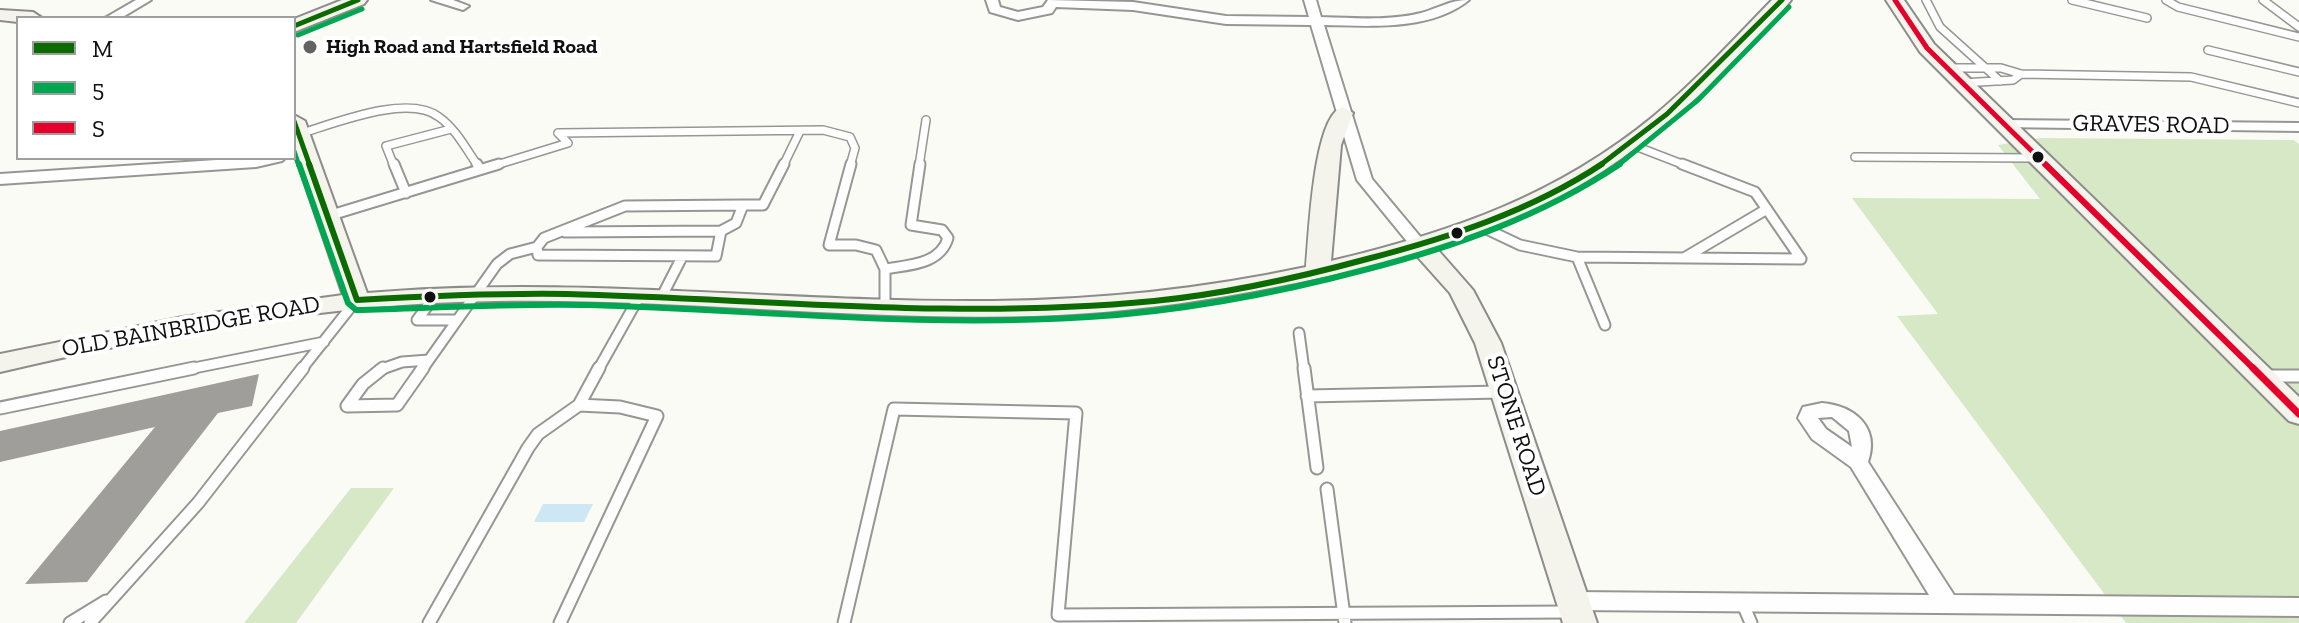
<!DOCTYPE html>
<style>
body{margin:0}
#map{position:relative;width:2299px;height:623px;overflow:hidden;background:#fbfbf6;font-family:"Zilla Slab",serif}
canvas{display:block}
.legend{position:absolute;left:16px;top:16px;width:280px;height:144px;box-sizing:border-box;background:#fff;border:2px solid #9f9f9f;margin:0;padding:10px 14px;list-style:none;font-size:24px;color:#101010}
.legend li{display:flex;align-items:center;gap:16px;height:40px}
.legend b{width:40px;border:2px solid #9f9f9f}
</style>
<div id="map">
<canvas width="2299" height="623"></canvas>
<ul class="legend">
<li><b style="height:10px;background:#0c6b00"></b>M</li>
<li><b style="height:10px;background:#00a651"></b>5</li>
<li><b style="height:10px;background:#e4002b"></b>S</li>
</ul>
</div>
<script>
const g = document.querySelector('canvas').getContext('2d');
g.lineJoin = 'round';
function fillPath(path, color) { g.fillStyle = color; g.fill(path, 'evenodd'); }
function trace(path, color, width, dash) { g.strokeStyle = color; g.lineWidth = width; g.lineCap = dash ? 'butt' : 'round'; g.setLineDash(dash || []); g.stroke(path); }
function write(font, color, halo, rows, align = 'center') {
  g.font = font + ' "Zilla Slab",serif'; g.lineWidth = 8; g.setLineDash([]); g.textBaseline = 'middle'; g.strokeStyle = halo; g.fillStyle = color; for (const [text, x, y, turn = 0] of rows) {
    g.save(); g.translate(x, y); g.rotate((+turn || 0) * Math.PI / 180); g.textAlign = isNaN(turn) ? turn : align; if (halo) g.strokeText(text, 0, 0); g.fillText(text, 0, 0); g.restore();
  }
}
const forest = new Path2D(`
 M2040 138 2294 140 2299 144V623H2126L1897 316 1938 314 1852 198 2040 199 1998 145Z
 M351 488H394L296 623H244Z`);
const water = new Path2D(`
 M543 504H593L584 522H534Z`);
const building = new Path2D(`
 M259 374 252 406 218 413 87 582 25 584 155 427 0 462V431Z`);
const laneFar2 = new Path2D(`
 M1926 0 1940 27 2000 81
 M2072 0 2147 18
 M2166 0 2178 7 2299 37
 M2263 0 2299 27
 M2208 50 2299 72
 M1947 68H2001L2021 74 2191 77 2299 103
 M1962 83 2013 80 2021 74
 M558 133 823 130 850 137 855 148 850 166
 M299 134C333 124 408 93 439 117 456 129 466 149 478 166
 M1630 144 1687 166
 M1855 157 2036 158
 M394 166 386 146 451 129
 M493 166 568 143 558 133
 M783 166 800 131
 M919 166 926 120`);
const laneFar1 = new Path2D(`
 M394 164 406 193
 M477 164 480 169
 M851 164 829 245H856L876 250 885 269V308
 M1682 164 1755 192 1801 259
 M743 205 736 223 721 231 716 256 538 255 537 247 544 238 625 206Z
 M743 205H763L784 164
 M328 216 499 164
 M1480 226 1520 245 1577 257 1801 259
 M565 232 721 231
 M1577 257 1605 325
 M1684 258 1767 209
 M885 269C908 265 940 265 948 238L942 230 911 225 920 164
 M435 296 417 320H457
 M661 298 682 257
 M1299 333 1304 370
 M429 360 497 264 510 254 537 247
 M184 370 324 342
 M301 370 354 303
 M379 370 402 362 429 360
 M422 370 429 360
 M598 370 639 297`);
const lane = new Path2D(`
 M383 368 363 384 347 406 397 405 423 368
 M1304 368 1317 468
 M2267 376H2299
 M1307 396 1501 392
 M0 408 194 368
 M1327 489 1345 623
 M1742 602 1751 623
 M70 623 106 601
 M90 623 198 503 303 368
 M429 623 528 448 538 434 579 405 599 368
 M560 623 657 416 620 407 579 405
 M844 623 894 409 1076 413 1058 615 1569 612`);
const street = new Path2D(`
 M136 0H151L121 18H105Z
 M431 0H453L469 6 463 10Z
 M986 0H998L1000 7 1018 12 1043 7 1048 0 1133 2 1226 16 1309 17 1304 0H1316L1321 17C1354 18 1389 21 1421 13 1439 8 1450 0 1469 0 1431 31 1370 26 1324 25L1372 179 1428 246 1426 250H1414L1357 180 1311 25 1226 24 1133 10 1056 7 1052 13 1018 20 990 12Z
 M2004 120 2299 123V131L1999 127 1997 124Z
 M247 158H285L282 161 256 167 0 184V174Z
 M1822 403C1855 406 1880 427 1868 462L1954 595 2299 598V616L1573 610 1565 608 1561 601 1565 594 1573 592 1929 595 1851 467 1812 439 1798 418 1803 407ZM1832 417 1849 431 1852 447 1826 429 1818 418Z`);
const secondary = new Path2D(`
 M342 0H367L364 4 294 32V19Z
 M1772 0H1791C1777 19 1758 36 1741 54 1656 143 1557 213 1437 249L1473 290 1501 343 1597 623H1563L1475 343 1450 293 1416 255C1290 287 1164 312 1034 316 855 321 676 298 496 301 329 303 163 334 0 372V354L183 317 343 295 294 152V115L305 121 367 293C576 275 784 303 993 301 1098 300 1203 289 1306 267 1309 237 1313 114 1343 107L1353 113 1341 145 1331 261C1452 232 1557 196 1655 115 1697 80 1734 39 1772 0Z
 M1886 0H1904L1934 44 2299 397V424L2289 421 1920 52Z
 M0 10 33 12 42 18H18V22L0 20Z`);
const bus1Far1 = new Path2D(`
 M294 26 358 0
 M294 121 310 166
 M1599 166 1667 114 1782 0`);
const bus1 = new Path2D(`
 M309 164 357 300C427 296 497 293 567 294 763 299 958 320 1154 301 1226 294 1297 278 1367 259 1448 238 1531 211 1602 164`);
const bus2Far1 = new Path2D(`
 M298 35 362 9
 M294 151 299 166
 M1617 166 1698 100 1789 7`);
const bus2 = new Path2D(`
 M299 164 348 303 356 310C434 308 512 303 590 305 756 310 922 328 1089 317 1182 311 1274 294 1364 270 1454 247 1542 216 1620 164`);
const bus3Far2 = new Path2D(`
 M1895 0 1927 48 2047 166`);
const bus3Far1 = new Path2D(`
 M2045 164 2255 370`);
const bus3 = new Path2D(`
 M2253 368 2299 414`);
const markers = [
 [310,47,8,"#626260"],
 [2038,157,7,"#101010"],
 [1457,233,7,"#101010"],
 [430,297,7,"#101010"]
];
const farPoinames = [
 ["High Road and Hartsfield Road",326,47]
];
const streetNames = [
 ["GRAVES ROAD",2151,125,1],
 ["OLD BAINBRIDGE ROAD",191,327,-10],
 ["STONE ROAD",1516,426,72]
];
fillPath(forest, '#d6e8c5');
fillPath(water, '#cde7f5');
fillPath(building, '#9f9e9b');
trace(laneFar2, '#969694', 10);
trace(laneFar1, '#969694', 13);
trace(lane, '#969694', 15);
trace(street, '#969694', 4);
trace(secondary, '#8c8c8a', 4);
trace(laneFar2, '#fefefe', 7);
trace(laneFar1, '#fefefe', 9);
trace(lane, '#fefefe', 11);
fillPath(street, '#fefefe');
fillPath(secondary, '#f5f4ec');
trace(bus1Far1, '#0c6b00', 5);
trace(bus1, '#0c6b00', 6);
trace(bus2Far1, '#00a651', 5);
trace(bus2, '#00a651', 6);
trace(bus3Far2, '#e4002b', 5);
trace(bus3Far1, '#e4002b', 6);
trace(bus3, '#e4002b', 7);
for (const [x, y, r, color] of markers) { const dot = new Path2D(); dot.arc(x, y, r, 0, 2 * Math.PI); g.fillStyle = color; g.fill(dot); trace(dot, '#fff', 3); }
write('bold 20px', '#101010', '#fff', farPoinames, 'left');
write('24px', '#101010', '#fff', streetNames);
</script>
